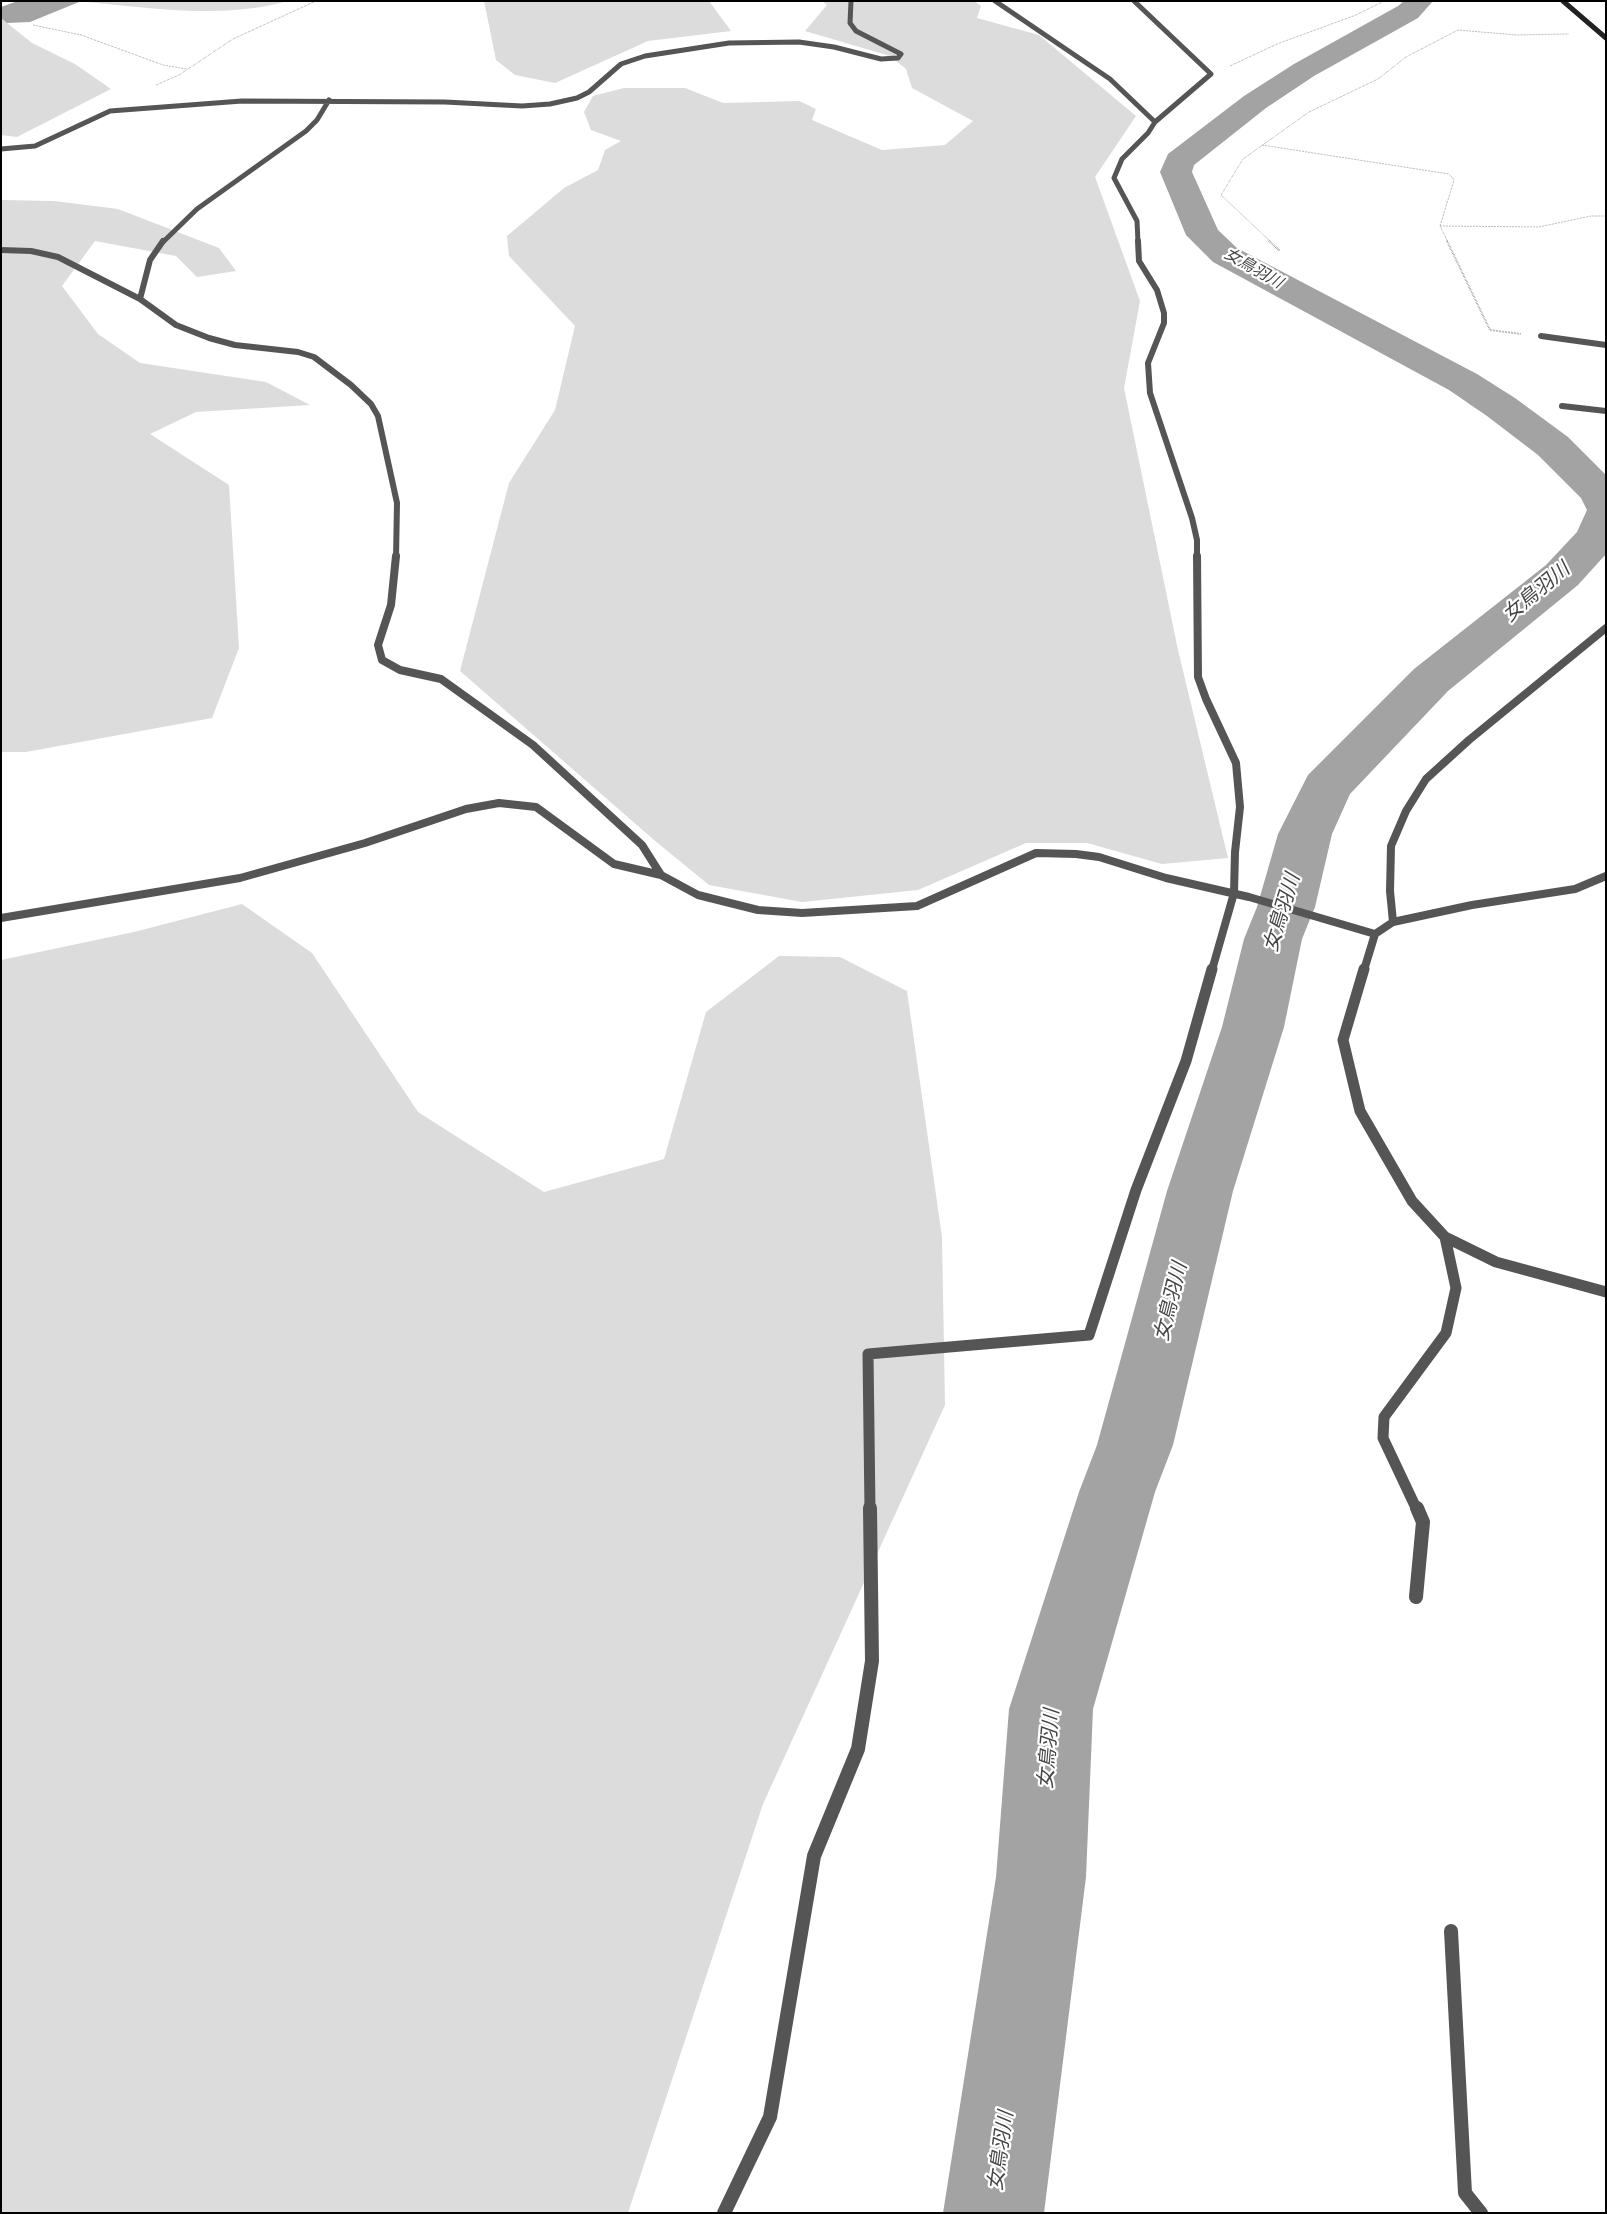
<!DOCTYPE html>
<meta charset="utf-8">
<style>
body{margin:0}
#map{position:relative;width:1607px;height:2214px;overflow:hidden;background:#fff;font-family:"Titillium Web",sans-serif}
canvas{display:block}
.frame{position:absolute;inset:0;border:2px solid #000;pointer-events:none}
</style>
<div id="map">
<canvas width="1607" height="2214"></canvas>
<div class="frame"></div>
</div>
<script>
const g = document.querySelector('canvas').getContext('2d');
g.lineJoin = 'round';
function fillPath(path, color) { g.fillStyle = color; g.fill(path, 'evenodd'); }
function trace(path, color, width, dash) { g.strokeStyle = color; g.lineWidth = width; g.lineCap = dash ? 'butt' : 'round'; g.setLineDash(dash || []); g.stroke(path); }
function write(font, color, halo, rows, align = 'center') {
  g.font = font + ' "Titillium Web","Noto Sans JP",sans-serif'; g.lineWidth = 4.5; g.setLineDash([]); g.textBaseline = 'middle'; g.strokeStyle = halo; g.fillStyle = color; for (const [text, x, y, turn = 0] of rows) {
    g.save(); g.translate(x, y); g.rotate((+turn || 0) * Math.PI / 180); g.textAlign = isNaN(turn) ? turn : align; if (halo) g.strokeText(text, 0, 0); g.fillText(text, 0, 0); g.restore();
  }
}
const green = new Path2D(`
 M75 1H288C220 20 144 7 75 1Z
 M484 1H709L731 31 648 41 555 83 515 75 496 60Z
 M822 1H974L981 6 977 18 1039 35 1136 116 1095 177 1140 301 1124 388 1178 650 1228 858 1162 864 1087 843H1026L918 890 802 902 709 885 654 840 460 671 509 483 555 410 575 326 509 256 507 236 564 188 598 170 605 150 621 141 591 130 584 112 593 96 624 88H685L723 103 799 101 816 109 812 120 882 150 945 145 973 121 912 88 906 69 890 56 805 31 827 5Z
 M1 18 32 43 75 64 111 89 17 137 1 135Z
 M1 200 54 201 118 209 219 248 236 271 197 277 176 256 95 241 62 286 98 334 140 363 266 382 310 405 196 412 150 434 229 485 239 648 212 718 26 752H1Z
 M242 904 312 953 418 1112 544 1192 664 1159 706 1012 779 956 840 957 907 991 942 1237 945 1405 763 1804 628 2213H1V960L134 932Z`);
const water = new Path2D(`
 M18 1H75L79 2 30 22 7 23 1 18V7Z`);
const river = new Path2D(`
 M1404 1H1433L1418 18 1314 76 1266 108 1194 165 1192 172 1218 230 1237 248 1477 374 1515 398 1568 437 1606 475V554L1578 585 1448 691 1350 794 1332 834 1315 907 1302 939 1284 1027 1233 1191 1173 1445 1155 1492 1093 1709 1086 1877 1044 2213H943L996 1877 1009 1709 1079 1492 1097 1445 1167 1191 1222 1027 1244 939 1257 907 1278 834 1308 775 1414 669 1546 565 1577 532 1587 510 1581 498 1538 455 1487 416 1449 390 1213 262 1186 235 1160 172 1168 154 1244 96 1294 64 1398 6Z`);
const pathFar1 = new Path2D(`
 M1604 1 1606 2
 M33 25 81 35 163 65 187 69
 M1230 66 1277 44 1356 15 1384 1
 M156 85 179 75 233 39 316 1
 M1262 145 1449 174 1454 180 1440 226 1448 242
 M1440 226 1539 227 1591 216H1606
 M1271 242 1221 195 1243 159 1309 112 1378 79 1406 57 1458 30 1516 35 1569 34`);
const path = new Path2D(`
 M1269 241 1280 251
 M1447 241 1490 330 1521 334`);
const lane = new Path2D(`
 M1541 336 1606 345
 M1562 406 1606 411`);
const streetFar4 = new Path2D(`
 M995 1 1110 79 1155 122
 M1134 1 1211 74 1155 122 1148 133 1122 159 1114 178 1137 221 1138 242
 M1 149 35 146 110 111 242 101 445 102 522 106 550 104 577 98 589 92 621 64 645 56 729 43 799 42 834 47 881 59 898 58 901 54 856 31 850 23 851 1
 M163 242 197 209 306 131 317 120 329 100`);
const streetFar3 = new Path2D(`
 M1138 241 1139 261 1157 290 1164 313V323L1148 363 1150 393 1192 518 1197 540V558
 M1 250 31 251 58 257 140 299 176 325 209 338 235 345 298 352 314 357 351 385 371 404 378 416 397 503 396 558
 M140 299 150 260 163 241`);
const streetFar2 = new Path2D(`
 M396 556 391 605 378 645 382 660 400 670 441 679 533 745 642 845 661 875
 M1197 556 1198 677 1206 699 1236 763 1240 807 1235 852 1234 893 1212 970
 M1 918 240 878 365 843 466 809 499 803 536 807 614 864 661 875 698 895 758 910 802 913 917 906 1036 853 1076 854 1099 857 1166 878 1249 897 1375 934 1393 922 1472 905 1575 889 1606 876
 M1393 922 1390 891 1391 846 1406 811 1426 779 1469 740 1606 628
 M1364 970 1375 934`);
const streetFar1 = new Path2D(`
 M1364 969 1343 1040 1360 1111 1412 1201 1445 1237 1496 1262 1606 1292
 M870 1510 868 1354 1089 1335 1136 1190 1186 1061 1212 969
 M1417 1510 1383 1438 1384 1417 1446 1333 1456 1288 1445 1237`);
const street = new Path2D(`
 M1416 1597 1423 1522 1417 1508
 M1451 1931 1465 2193 1481 2213
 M724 2213 770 2117 814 1856 858 1749 872 1661 870 1508`);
const secondary = new Path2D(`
 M1563 1 1606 38`);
const farWaternames = [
 ["女鳥羽川",1253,269,30]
];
const waterNames = [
 ["女鳥羽川",1537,593,-40],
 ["女鳥羽川",1283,913,-73],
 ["女鳥羽川",1172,1302,-76],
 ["女鳥羽川",1050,1749,-85],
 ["女鳥羽川",1002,2151,-82]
];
fillPath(green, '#dcdcdc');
fillPath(water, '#a3a3a3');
fillPath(river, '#a3a3a3');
trace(pathFar1, '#777', 1, [0.5, 1]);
trace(path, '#777', 2, [0.5, 1]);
trace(lane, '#555', 6);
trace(streetFar4, '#555', 5);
trace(streetFar3, '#555', 6);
trace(streetFar2, '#555', 8);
trace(streetFar1, '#555', 11);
trace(street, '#555', 14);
trace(secondary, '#222', 5);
write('italic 16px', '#444', '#fff', farWaternames);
write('italic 20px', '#444', '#fff', waterNames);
</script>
